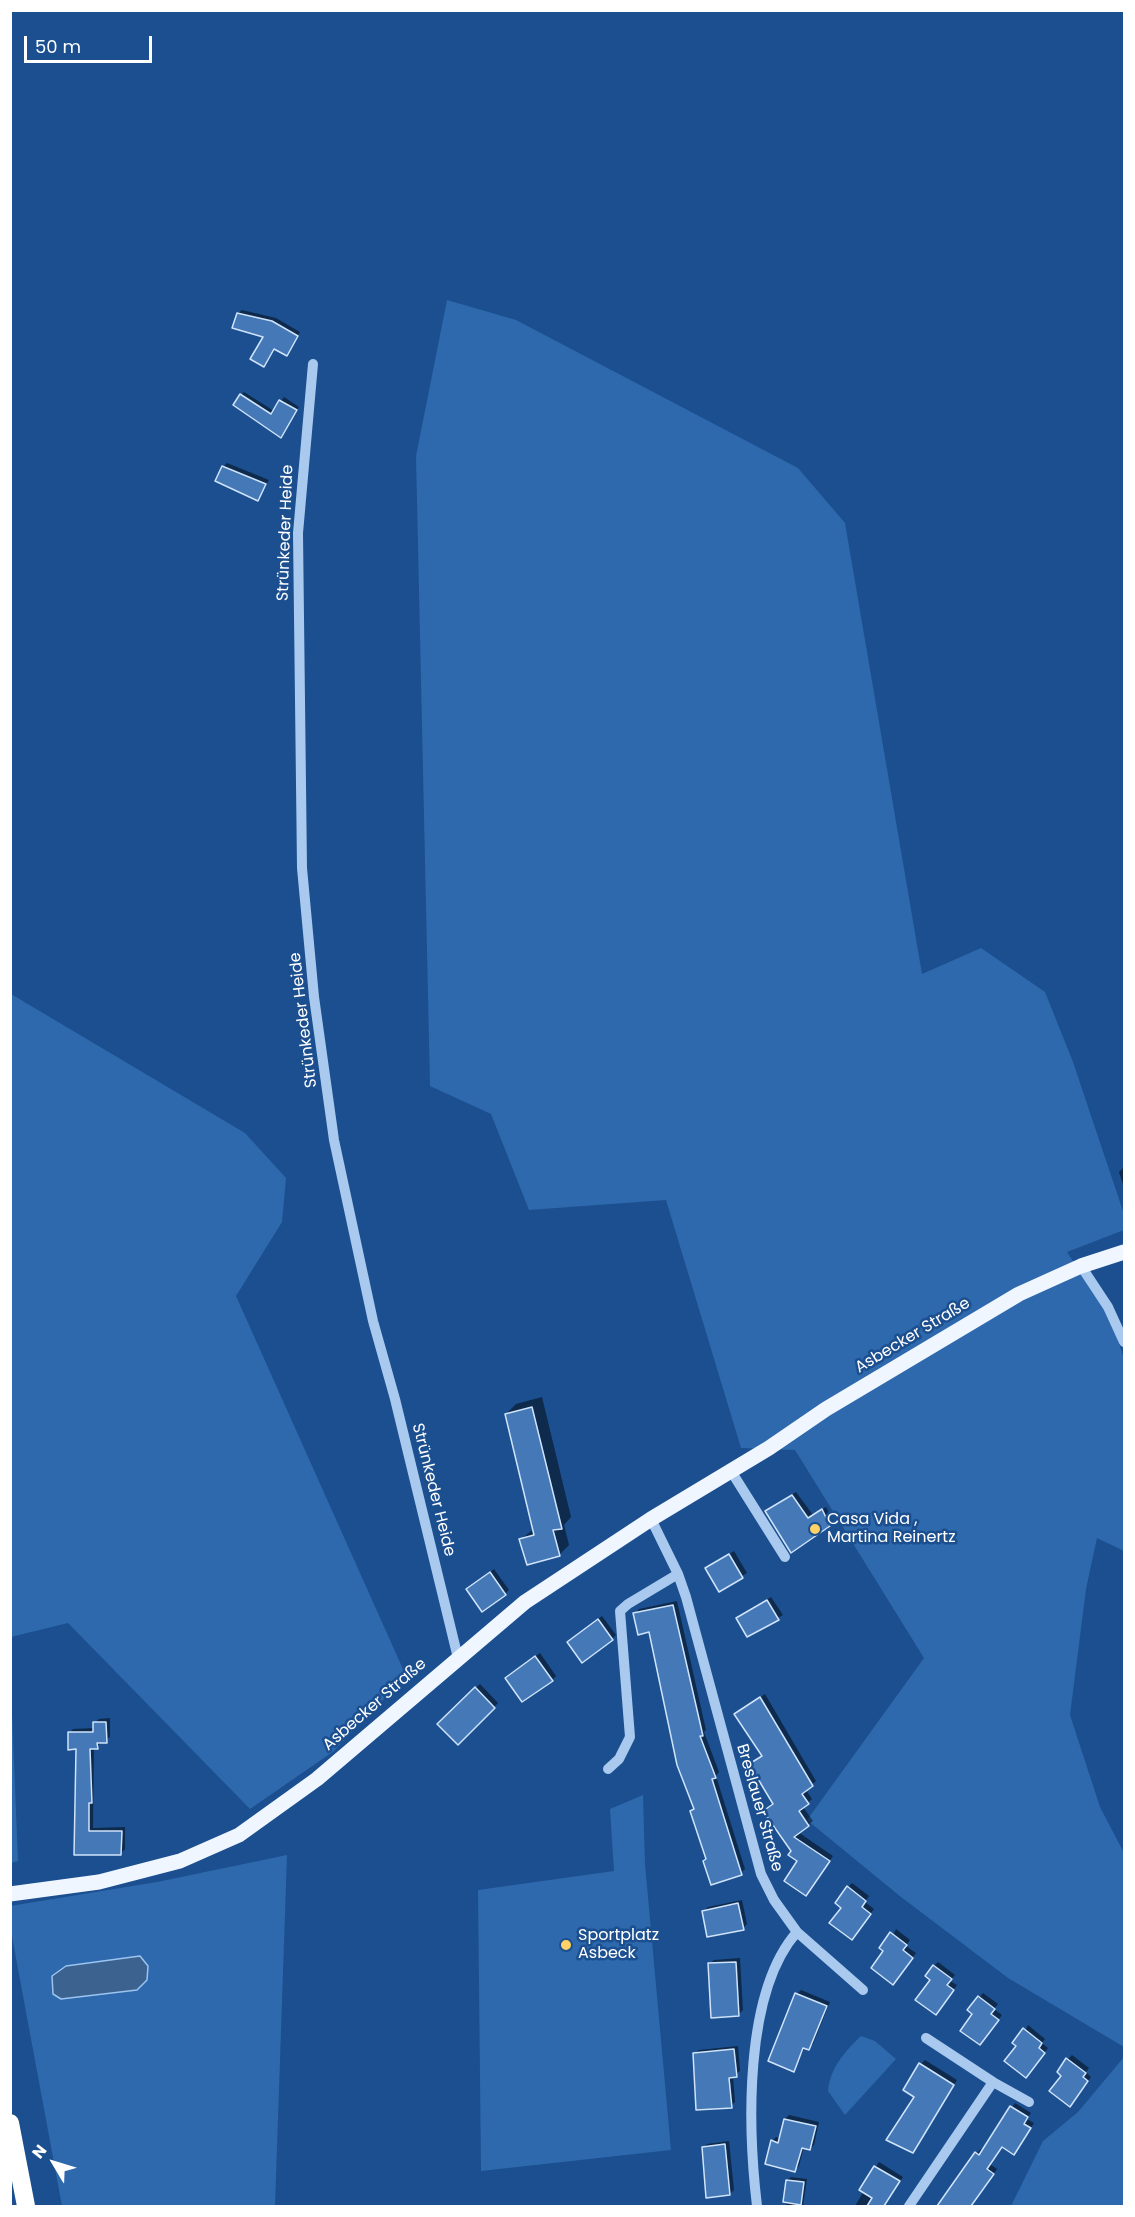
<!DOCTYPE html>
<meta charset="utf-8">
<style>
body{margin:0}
#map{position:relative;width:1135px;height:2217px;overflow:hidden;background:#1b4f8f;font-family:Poppins,sans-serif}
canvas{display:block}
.frame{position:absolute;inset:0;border:12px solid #fff;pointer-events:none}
.north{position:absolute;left:24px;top:2133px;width:60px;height:60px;-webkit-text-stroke:4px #1b4f8f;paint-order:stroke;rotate:308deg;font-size:16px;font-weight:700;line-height:24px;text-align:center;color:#fff}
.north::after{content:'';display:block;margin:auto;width:21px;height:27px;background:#fff;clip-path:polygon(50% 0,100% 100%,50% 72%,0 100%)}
.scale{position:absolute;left:24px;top:36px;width:128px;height:27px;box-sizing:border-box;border:3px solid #fff;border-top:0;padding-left:8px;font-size:18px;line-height:21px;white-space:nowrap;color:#fff;-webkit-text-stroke:4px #1b4f8f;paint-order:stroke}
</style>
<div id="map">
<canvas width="1135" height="2217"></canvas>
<div class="frame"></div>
<div class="north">N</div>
<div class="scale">50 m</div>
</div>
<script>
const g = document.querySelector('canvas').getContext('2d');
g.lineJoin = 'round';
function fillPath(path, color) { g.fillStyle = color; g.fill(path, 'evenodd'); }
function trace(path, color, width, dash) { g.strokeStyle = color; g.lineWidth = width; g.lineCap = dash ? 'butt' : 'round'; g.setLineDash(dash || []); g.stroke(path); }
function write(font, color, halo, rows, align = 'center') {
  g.font = font + ' Poppins,sans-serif'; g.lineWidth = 5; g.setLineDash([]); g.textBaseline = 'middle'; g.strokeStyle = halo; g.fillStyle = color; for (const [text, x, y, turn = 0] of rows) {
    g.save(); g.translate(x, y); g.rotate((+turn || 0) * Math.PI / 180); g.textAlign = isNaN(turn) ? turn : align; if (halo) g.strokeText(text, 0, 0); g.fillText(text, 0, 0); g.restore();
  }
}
const green = new Path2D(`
 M447 300 516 320 798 468 845 523 922 974 981 948 1045 992 1073 1062 1124 1214V1230L1067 1252 1112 1320 1124 1359V1551L1097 1538 1086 1589 1070 1715 1100 1807 1124 1853V2047L1008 1978 901 1897 807 1820 924 1658 795 1450 741 1448 666 1200 529 1210 491 1114 430 1086 416 456Z
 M11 994 245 1133 286 1178 282 1222 236 1296 407 1678 405 1677 334 1751 250 1809 68 1623 11 1637Z
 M11 1687 18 1861 11 1863H10Z
 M643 1795 645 1864 671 2150 481 2171 478 1890 614 1871 610 1809Z
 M287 1855 275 2206H62L11 1931 10 1906 157 1882Z
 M861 2036 875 2041 896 2059 845 2115 828 2091C830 2068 845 2051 861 2036Z
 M1124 2057V2206H1011L1043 2141 1078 2112Z`);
const water = new Path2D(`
 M140 1956 148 1966 147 1980 137 1990 61 1999 53 1994 52 1976 66 1966Z`);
const shadow = new Path2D(`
 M242 310 276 318 300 332 290 350 275 348 264 365 265 337 238 313Z
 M244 392 274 411 284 397 299 407 281 437 265 427 266 425 241 395Z
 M227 463 269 480 257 499 223 467Z
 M1123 1168H1124V1188L1119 1172Z
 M542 1397 571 1517 564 1525 569 1545 559 1555 521 1539 534 1529 506 1414 516 1404Z
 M796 1492 813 1515 826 1507 833 1521 829 1525 767 1511Z
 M734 1551 747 1573 720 1590 707 1568Z
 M494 1569 509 1590 505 1594 472 1586Z
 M771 1597 783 1615 747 1635 738 1618Z
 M677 1601 706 1730 704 1732 719 1772 716 1776 745 1869 741 1873 707 1858 691 1811 695 1808 650 1631 635 1614 639 1609Z
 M602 1616 616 1635 612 1639 573 1638Z
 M540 1653 556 1676 552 1680 511 1674Z
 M480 1684 498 1703 458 1743 439 1724Z
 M765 1694 816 1781 806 1790 812 1799 803 1807 813 1821 798 1832 833 1856 806 1894 799 1861 765 1811 775 1803 763 1755 736 1714Z
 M110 1718V1737L94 1748 93 1828 125 1827V1849L121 1853 75 1854 77 1748 69 1733 73 1729 94 1728V1723L99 1719Z
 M852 1883 869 1896 865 1902 874 1909 855 1934 843 1907 848 1887Z
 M742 1900 747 1924 743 1928 704 1911 708 1907Z
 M896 1929 910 1940 906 1946 916 1953 897 1979 885 1951Z
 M740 1958 743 2010 739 2014 709 1964 714 1960Z
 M938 1962 955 1975 950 1981 957 1985 940 2009 934 1966Z
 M801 1990 830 2002 813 2044 809 2048 805 2047 794 2070 797 1994Z
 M983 1993 998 2004 994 2009 1002 2015 984 2039 974 2014 969 2010Z
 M1028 2025 1045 2039 1042 2043 1048 2048 1030 2071 1018 2046Z
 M738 2046 740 2071 733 2076 735 2102 731 2106 694 2054 699 2050Z
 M1072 2055 1089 2068 1086 2072 1091 2077 1074 2101 1063 2075 1068 2059Z
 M925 2060 957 2080 913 2152 916 2097 921 2064Z
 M1015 2103 1031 2113 1027 2119 1034 2123 1018 2148 1003 2146 990 2164 997 2169 971 2206H937L977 2153 981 2149 983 2151Z
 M789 2115 819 2122 814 2145 810 2149 804 2147 799 2166 794 2171 772 2141 776 2137 780 2138 785 2119Z
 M729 2141 734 2190 730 2194 703 2148 707 2144Z
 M879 2162 903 2177 885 2206H855L864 2191 861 2189Z
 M791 2177 807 2179 803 2206H786L787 2180Z`);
const building = new Path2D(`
 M237 313 272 321 298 336 287 356 274 349 264 367 250 359 263 337 232 328Z
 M240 394 271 414 279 400 297 410 281 438 233 405Z
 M222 466 266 484 258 501 215 481Z
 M532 1407 562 1529 553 1530 560 1556 527 1565 519 1539 534 1535 505 1414Z
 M792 1495 808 1518 822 1509 830 1526 791 1553 765 1511Z
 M729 1554 743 1578 719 1592 705 1568Z
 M490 1572 506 1595 482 1612 466 1589Z
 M767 1600 779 1620 747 1637 736 1618Z
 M673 1605 703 1736H700L716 1778 712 1779 742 1875 711 1885 703 1861 706 1859 690 1811 694 1809 677 1765 649 1632 638 1635 633 1613Z
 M598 1619 613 1640 582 1663 567 1642Z
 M535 1656 553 1681 522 1702 505 1678Z
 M475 1687 495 1708 458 1745 437 1724Z
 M760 1697 813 1786 802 1794 809 1804 799 1811 809 1826 794 1837 830 1861 806 1896 784 1881 797 1861 788 1855 791 1851 763 1811 773 1804 749 1764 762 1756 734 1714Z
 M93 1722H106L107 1743H97L98 1749H90L92 1803H89V1831H122L121 1855H74L76 1749 68 1750V1732H93Z
 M847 1886 866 1901 862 1907 871 1914 852 1940 829 1923 841 1908 835 1903Z
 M738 1903 744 1930 707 1937 702 1911Z
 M890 1932 907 1945 903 1950 913 1958 893 1985 871 1968 883 1951 879 1948Z
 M736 1962 739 2016 711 2018 708 1963Z
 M933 1965 952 1979 947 1985 954 1990 936 2015 915 2000 930 1980 925 1976Z
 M795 1993 827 2006 809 2050 803 2048 794 2072 768 2061Z
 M978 1996 995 2009 991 2014 999 2020 980 2045 960 2031 972 2014 967 2010Z
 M1023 2028 1042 2043 1039 2048 1045 2053 1026 2078 1004 2061 1016 2046 1012 2043Z
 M734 2049 737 2077 729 2078 732 2108 696 2110 693 2053Z
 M1066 2058 1086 2073 1083 2077 1088 2081 1070 2107 1049 2091 1061 2076 1057 2072Z
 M919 2063 954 2085 913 2153 886 2140 914 2097 903 2090Z
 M1010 2106 1028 2117 1024 2124 1031 2128 1014 2155 1002 2147 987 2169 994 2174 971 2206H937L975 2152 979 2155Z
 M784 2119 816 2126 810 2150 802 2148 795 2172 765 2164 771 2140 778 2143Z
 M725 2144 730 2195 706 2198 702 2147Z
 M874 2166 900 2181 884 2206H867L872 2198 859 2190Z
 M786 2180 804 2182 801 2205 783 2202Z`);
const minor = new Path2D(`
 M313 364 298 533 302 868 314 997 334 1140 373 1321 395 1399 458 1658
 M1081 1266 1108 1307 1124 1342
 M731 1471 785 1557
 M651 1519 678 1574 686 1597 761 1874 774 1900 797 1932C743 1993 748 2130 757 2206
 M608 1769 619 1759 630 1737 620 1611 628 1604 678 1574
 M797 1932 863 1990
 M926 2038 993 2082 1029 2102
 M909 2206 993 2082`);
const major = new Path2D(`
 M10 1894 99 1882 180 1861 239 1835 317 1779 525 1602 651 1519 769 1448 826 1409 1019 1294 1081 1266 1124 1252`);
const highway = new Path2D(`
 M10 2123 26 2206`);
const markers = [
 [815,1529,6,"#ffd166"],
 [566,1945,6,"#ffd166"]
];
const streetNames = [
 ["Strünkeder Heide",286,533,-88],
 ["Strünkeder Heide",304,1020,-97],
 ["Asbecker Straße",913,1336,-31],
 ["Strünkeder Heide",433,1490,76],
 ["Asbecker Straße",375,1705,-41],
 ["Breslauer Straße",759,1808,74]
];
const poiNames = [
 ["Casa Vida ,",827,1520],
 ["Martina Reinertz",827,1538],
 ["Sportplatz",578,1936],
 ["Asbeck",578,1954]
];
fillPath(green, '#2e69ad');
fillPath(water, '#3c6290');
trace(water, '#9cc4f0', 1.5);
fillPath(shadow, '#0007');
fillPath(building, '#4478b7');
trace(building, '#cfe3fa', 1.5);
trace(minor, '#a9c9ee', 10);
trace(major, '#f0f6ff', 15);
trace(highway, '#fff', 18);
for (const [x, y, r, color] of markers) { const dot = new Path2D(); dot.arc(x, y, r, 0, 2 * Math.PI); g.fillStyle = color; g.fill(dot); trace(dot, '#1b4f8f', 2); }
write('16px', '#fff', '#1b4f8f', streetNames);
write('16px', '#fff', '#1b4f8f', poiNames, 'left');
</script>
